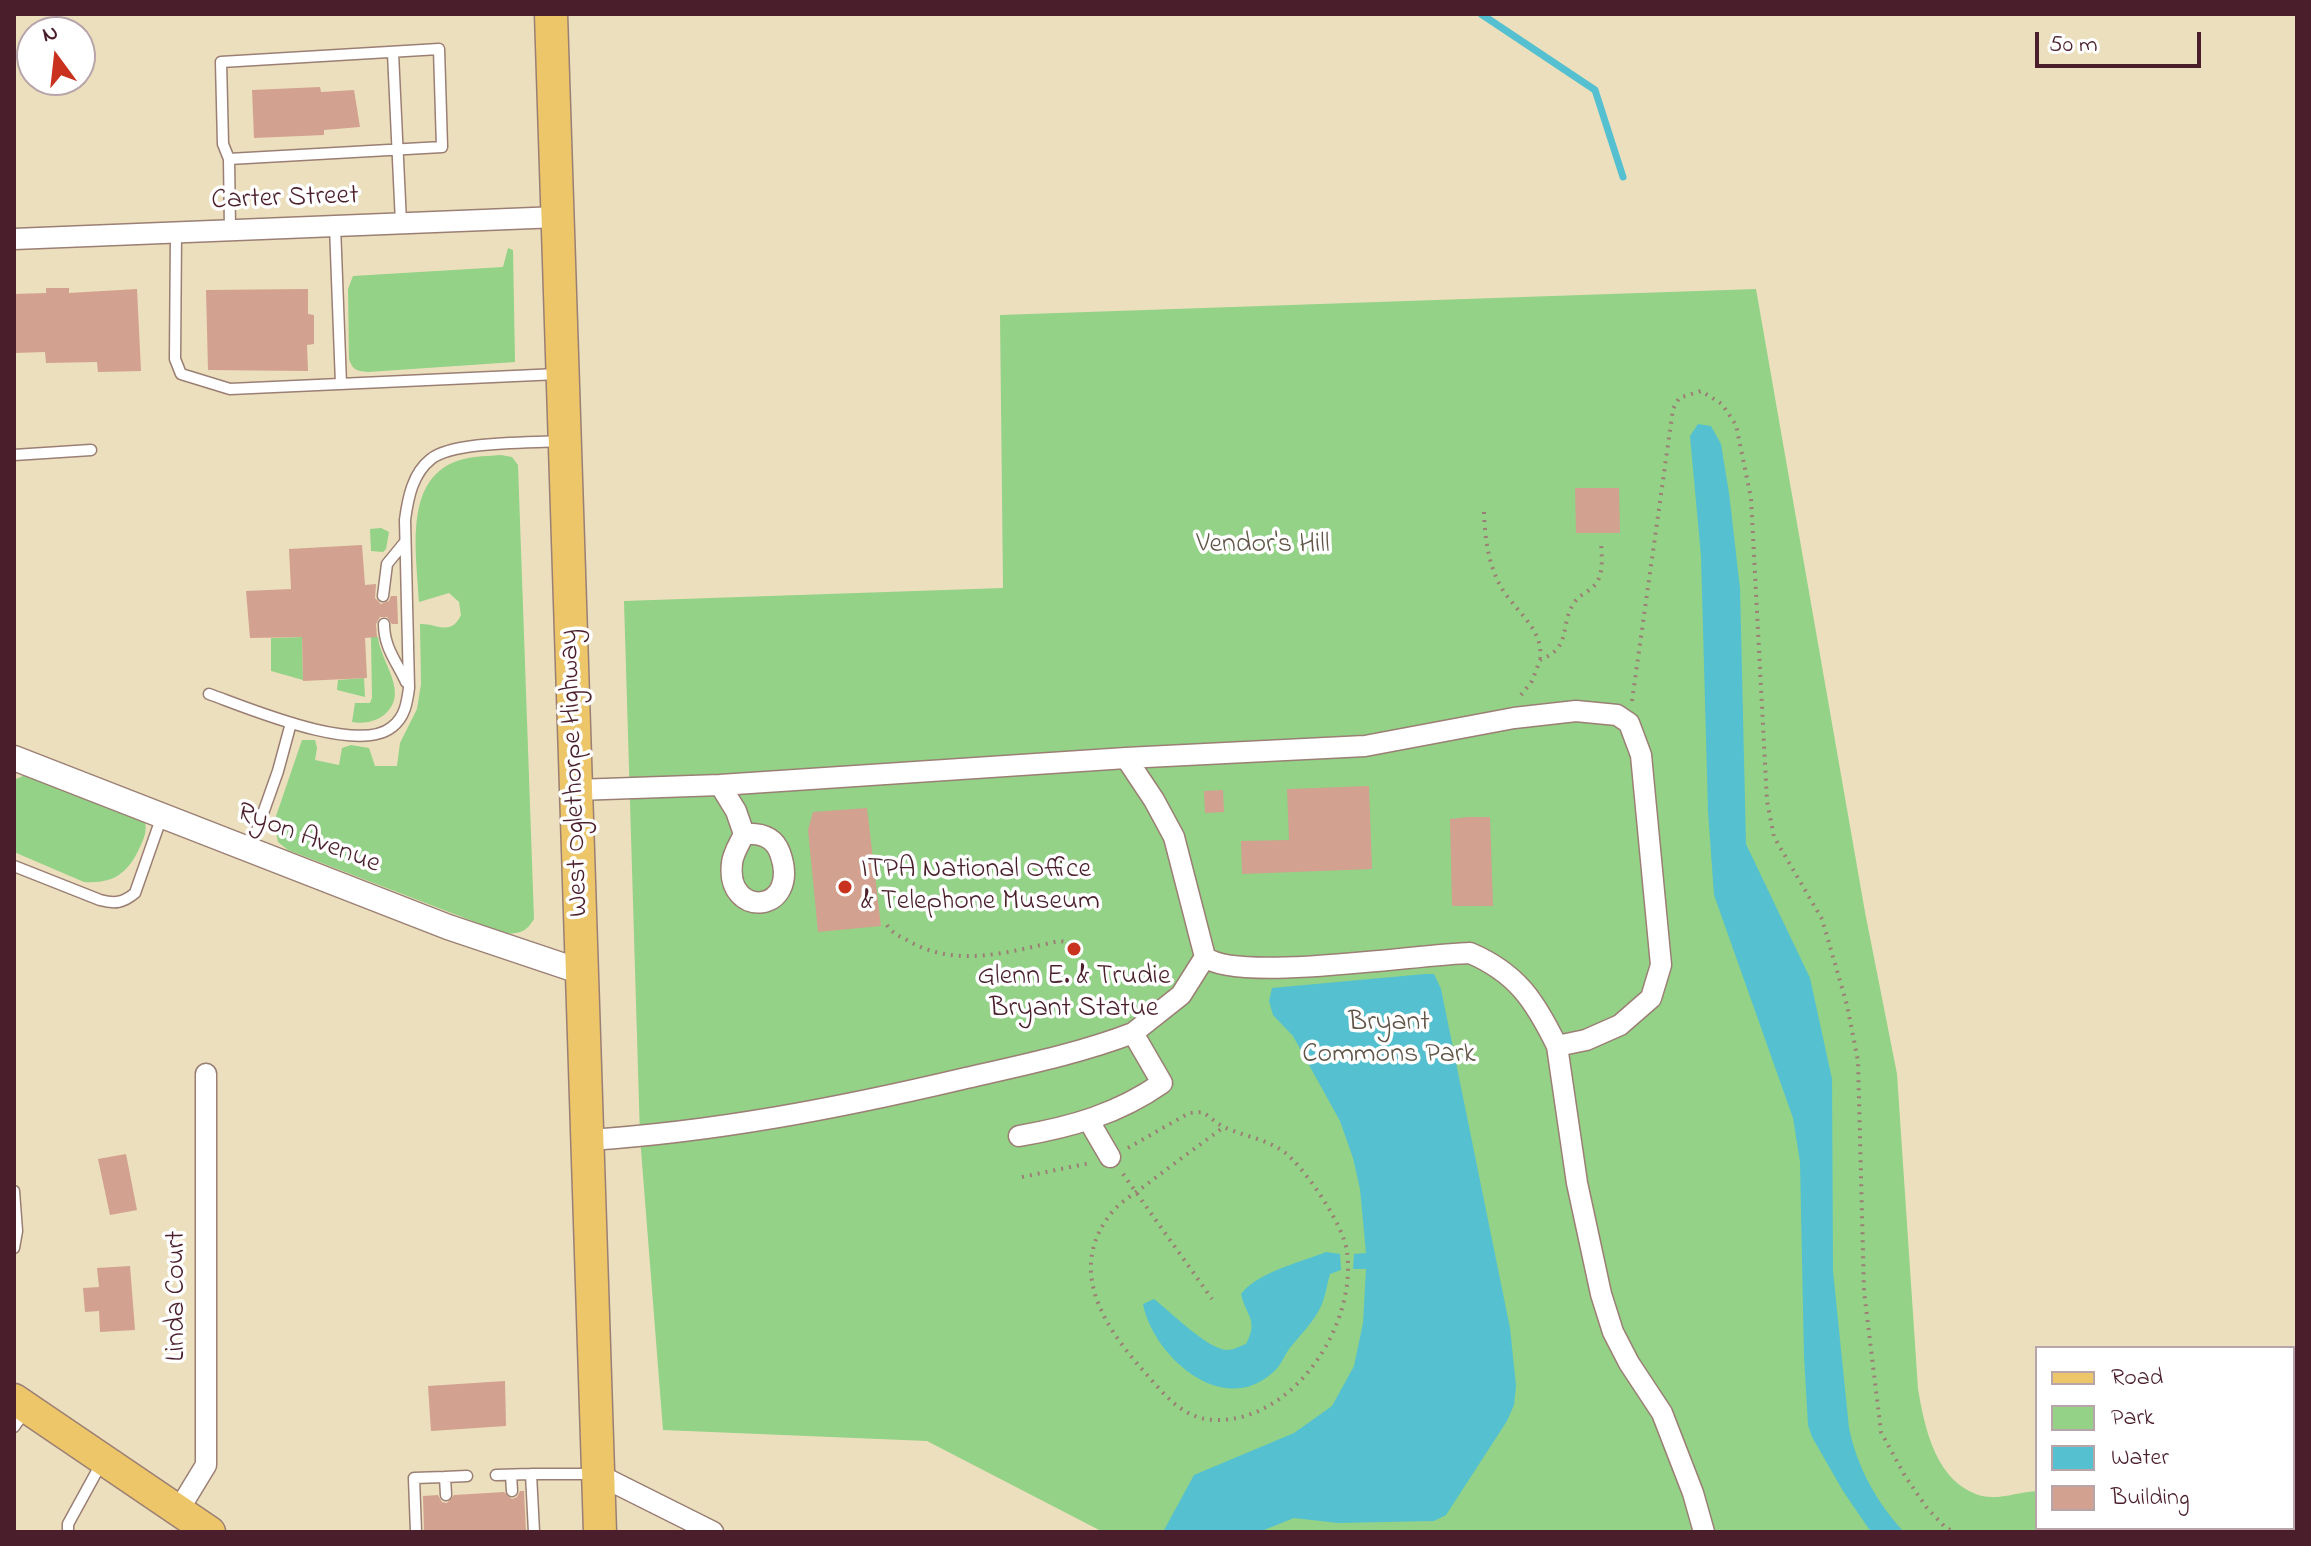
<!DOCTYPE html>
<style>
body{margin:0}
#map{position:relative;width:2311px;height:1546px;overflow:hidden;background:#ecdfbd;font-family:"Indie Flower",sans-serif}
canvas{display:block}
.frame{position:absolute;inset:0;border:16px solid #4a1f2b;pointer-events:none}
.legend{position:absolute;left:2035px;top:1346px;width:260px;height:184px;box-sizing:border-box;background:#fff;border:2px solid #b7a5aa;margin:0;padding:10px 14px;list-style:none;font-size:24px;color:#4a1f2b}
.legend li{display:flex;align-items:center;gap:16px;height:40px}
.legend b{width:40px;border:2px solid #b7a5aa}
.north{position:absolute;left:16px;top:16px;width:80px;height:80px;box-sizing:border-box;background:#fff;border:2px solid #b7a5aa;border-radius:50%;rotate:345deg;font-size:22px;font-weight:700;line-height:32px;text-align:center;color:#4a1f2b}
.north::after{content:'';display:block;margin:auto;width:28px;height:36px;background:#c8321e;clip-path:polygon(50% 0,100% 100%,50% 72%,0 100%)}
.scale{position:absolute;left:2035px;top:32px;width:166px;height:36px;box-sizing:border-box;border:4px solid #4a1f2b;border-top:0;padding-left:10px;font-size:24px;line-height:28px;white-space:nowrap;color:#4a1f2b;-webkit-text-stroke:6px #fff;paint-order:stroke}
</style>
<div id="map">
<canvas width="2311" height="1546"></canvas>
<div class="frame"></div>
<ul class="legend">
<li><b style="height:10px;background:#ecc669"></b>Road</li>
<li><b style="height:22px;background:#93d287"></b>Park</li>
<li><b style="height:22px;background:#55c0d0"></b>Water</li>
<li><b style="height:22px;background:#d2a18f"></b>Building</li>
</ul>
<div class="north">N</div>
<div class="scale">50 m</div>
</div>
<script>
const g = document.querySelector('canvas').getContext('2d');
g.lineJoin = 'round';
function fillPath(path, color) { g.fillStyle = color; g.fill(path, 'evenodd'); }
function trace(path, color, width, dash) { g.strokeStyle = color; g.lineWidth = width; g.lineCap = dash ? 'butt' : 'round'; g.setLineDash(dash || []); g.stroke(path); }
function write(font, color, halo, rows, align = 'center') {
  g.font = font + ' "Indie Flower",sans-serif'; g.lineWidth = 7; g.setLineDash([]); g.textBaseline = 'middle'; g.strokeStyle = halo; g.fillStyle = color; for (const [text, x, y, turn = 0] of rows) {
    g.save(); g.translate(x, y); g.rotate((+turn || 0) * Math.PI / 180); g.textAlign = isNaN(turn) ? turn : align; if (halo) g.strokeText(text, 0, 0); g.fillText(text, 0, 0); g.restore();
  }
}
const green = new Path2D(`
 M508 248 513 250 515 362 368 372C356 371 353 370 349 359L348 289 353 276 503 267Z
 M1756 289 1865 912 1897 1074 1918 1389C1925 1429 1936 1483 1982 1496 1999 1500 2019 1492 2037 1491V1528H2236L2245 1532H1103L927 1441 663 1430 640 1137 624 601 1003 588 1000 315Z
 M501 455 512 457 518 465 534 919C526 932 521 933 506 934L288 850 278 842 274 822 302 740H315L317 748 315 760 339 765 342 748 351 745 369 748 375 766H397L400 743 417 709 421 684 420 624C436 623 451 637 461 615L459 602 449 593 419 602C417 554 401 474 464 459 475 456 489 456 501 455Z
 M381 528 389 532 386 549 383 552 371 551 370 529Z
 M302 637 303 680 271 671V638Z
 M371 637H378C380 662 411 693 384 715 375 722 363 724 352 722L355 703H370L372 698Z
 M364 678 365 697 337 690 338 680Z
 M25 775 145 822C147 832 144 838 140 847 128 873 114 884 84 882L14 852V780Z`);
const water = new Path2D(`
 M1698 424 1711 426 1721 444 1729 493 1740 588 1746 844 1810 978 1832 1079 1833 1271 1849 1428C1857 1467 1877 1503 1904 1532H1871L1843 1491 1812 1437 1808 1425 1804 1357 1800 1162 1793 1118 1714 895 1708 811 1701 556 1690 436Z
 M1425 974H1434L1441 989 1510 1328 1516 1386 1514 1405 1507 1421 1446 1515 1434 1521 1338 1523 1294 1518 1259 1532H1163L1194 1475 1294 1433 1332 1406 1354 1366 1363 1323 1366 1269H1353L1354 1254 1366 1253 1360 1189 1353 1158 1340 1121 1293 1036 1273 1015 1269 1001 1272 988Z
 M1326 1252 1340 1254 1341 1270 1330 1274C1327 1284 1326 1294 1322 1304 1315 1321 1300 1335 1289 1349 1283 1358 1280 1368 1271 1374 1222 1417 1153 1356 1143 1304L1154 1299C1171 1312 1207 1349 1227 1350 1234 1350 1240 1346 1246 1344 1259 1320 1246 1316 1241 1294 1258 1272 1301 1262 1326 1252Z`);
const stream = new Path2D(`
 M1481 14 1595 90 1623 177`);
const building = new Path2D(`
 M320 87 321 92 354 90 360 127 324 130V135L254 138 252 90Z
 M46 288H69V293L137 289 141 371 98 372 97 362 46 363 45 352 14 353V294L46 293Z
 M308 289V314L314 315V344L307 345 308 371 208 370 206 290Z
 M1575 488H1619L1620 533H1576Z
 M362 545 365 585 376 584 375 598 381 604 389 601 391 596H397L398 624H392L387 617H380L376 624 377 637 365 638 367 678 303 681 302 637 250 638 246 591 291 589 289 549Z
 M1369 786 1372 869 1242 874 1241 841 1289 840 1287 789Z
 M1223 790 1224 812 1205 813 1204 791Z
 M867 808 881 926 818 932 808 830 813 812Z
 M1468 817H1490L1493 906H1452L1450 819Z
 M126 1154 137 1210 110 1215 98 1159Z
 M130 1266 135 1330 100 1332 99 1311 85 1312 83 1288 99 1287 97 1268Z
 M505 1381 506 1426 431 1431 428 1386Z
 M520 1491H524L526 1532H424L423 1496 438 1495 442 1502 447 1503 454 1495 504 1492 512 1499 517 1497Z`);
const path = new Path2D(`
 M1484 512C1485 538 1488 564 1501 587 1514 610 1544 629 1540 658
 M1521 695 1532 681 1540 660C1573 647 1559 625 1574 603 1579 595 1588 592 1594 586 1604 576 1602 557 1601 543
 M1632 701 1673 409 1679 398 1701 391 1722 404 1736 425 1751 498 1767 801 1774 837 1822 919 1847 1005 1858 1061 1864 1291 1881 1432 1905 1476 1927 1508 1946 1528 1956 1532
 M887 925C892 933 899 936 907 940 955 969 1008 952 1059 941L1067 942
 M1128 1148 1189 1113 1202 1112C1209 1116 1215 1122 1222 1126 1246 1138 1273 1139 1292 1159 1310 1177 1344 1226 1347 1252 1357 1324 1295 1421 1216 1420 1181 1420 1162 1391 1140 1367 1101 1322 1067 1266 1113 1211 1122 1201 1135 1193 1146 1185 1172 1165 1198 1146 1224 1127
 M1123 1174 1212 1299
 M1022 1177 1090 1163
 M2047 1532H2120`);
const service = new Path2D(`
 M393 53 401 223
 M229 159 442 147 439 49 221 62 223 144 229 159 230 230
 M335 226 341 384
 M176 232 175 359 181 374 230 389 558 374
 M14 455 91 450
 M383 596 387 564 405 542
 M384 624C384 648 397 662 406 682
 M209 694C248 708 358 755 392 727 405 717 407 703 409 688L405 520C408 497 413 473 431 459 453 441 530 443 559 441
 M250 850 278 771 291 723
 M14 866 100 900C115 904 123 903 135 893L162 816
 M14 1191 17 1231 14 1248
 M14 1427 26 1410
 M496 1475 531 1474
 M511 1475 512 1491
 M446 1495 445 1477 467 1476
 M68 1532V1524L102 1462
 M416 1532 414 1478 445 1477
 M534 1532 531 1474H595`);
const minor = new Path2D(`
 M14 239 558 217
 M720 785 736 811 744 834C740 843 733 853 732 863 725 920 802 914 780 853 774 836 759 833 744 834
 M576 790 720 785 1126 758 1365 746 1514 718 1576 711 1617 715 1629 723 1641 755 1661 965 1651 998 1620 1025 1586 1040 1557 1046 1577 1183 1601 1294 1613 1332 1629 1363 1662 1413 1693 1493 1704 1532
 M1205 957C1237 983 1419 954 1470 953 1517 973 1535 1001 1557 1046
 M1089 1121 1110 1157
 M1019 1136C1071 1127 1118 1114 1162 1083L1133 1033 1181 995 1205 957 1174 837 1154 800 1126 758
 M588 1140C714 1132 839 1108 962 1079 1019 1066 1078 1054 1133 1033
 M599 1475 713 1532
 M178 1511 206 1465V1074`);
const tertiary = new Path2D(`
 M14 758 448 927 582 972`);
const primary = new Path2D(`
 M14 1399 210 1532`);
const trunk = new Path2D(`
 M551 14 600 1532`);
const markers = [
 [845,887,8,"#c8321e"],
 [1074,949,8,"#c8321e"]
];
const streetNames = [
 ["Carter Street",285,200,-2],
 ["West Oglethorpe Highway",576,773,-92],
 ["Ryon Avenue",308,840,21],
 ["Linda Court",178,1296,-90]
];
const parkNames = [
 ["Vendor's Hill",1263,546],
 ["Bryant",1389,1024],
 ["Commons Park",1389,1056]
];
const poiNames = [
 ["ITPA National Office",861,871],
 ["& Telephone Museum",861,903],
 ["Glenn E. & Trudie",1074,978,"center"],
 ["Bryant Statue",1074,1010,"center"]
];
fillPath(green, '#93d287');
fillPath(water, '#55c0d0');
trace(stream, '#55c0d0', 7);
fillPath(building, '#d2a18f');
trace(service, '#9b7f74', 13);
trace(minor, '#9b7f74', 23);
trace(tertiary, '#9b7f74', 27);
trace(primary, '#9b7f74', 33);
trace(trunk, '#9b7f74', 35);
trace(path, '#9b7f74', 4, [2, 6]);
trace(service, '#fff', 10);
trace(minor, '#fff', 20);
trace(tertiary, '#fff', 24);
trace(primary, '#ecc669', 30);
trace(trunk, '#ecc669', 32);
for (const [x, y, r, color] of markers) { const dot = new Path2D(); dot.arc(x, y, r, 0, 2 * Math.PI); g.fillStyle = color; g.fill(dot); trace(dot, '#fff', 3); }
write('28px', '#4a1f2b', '#fff', streetNames);
write('28px', '#605547', '#fff', parkNames);
write('28px', '#4a1f2b', '#fff', poiNames, 'left');
</script>
